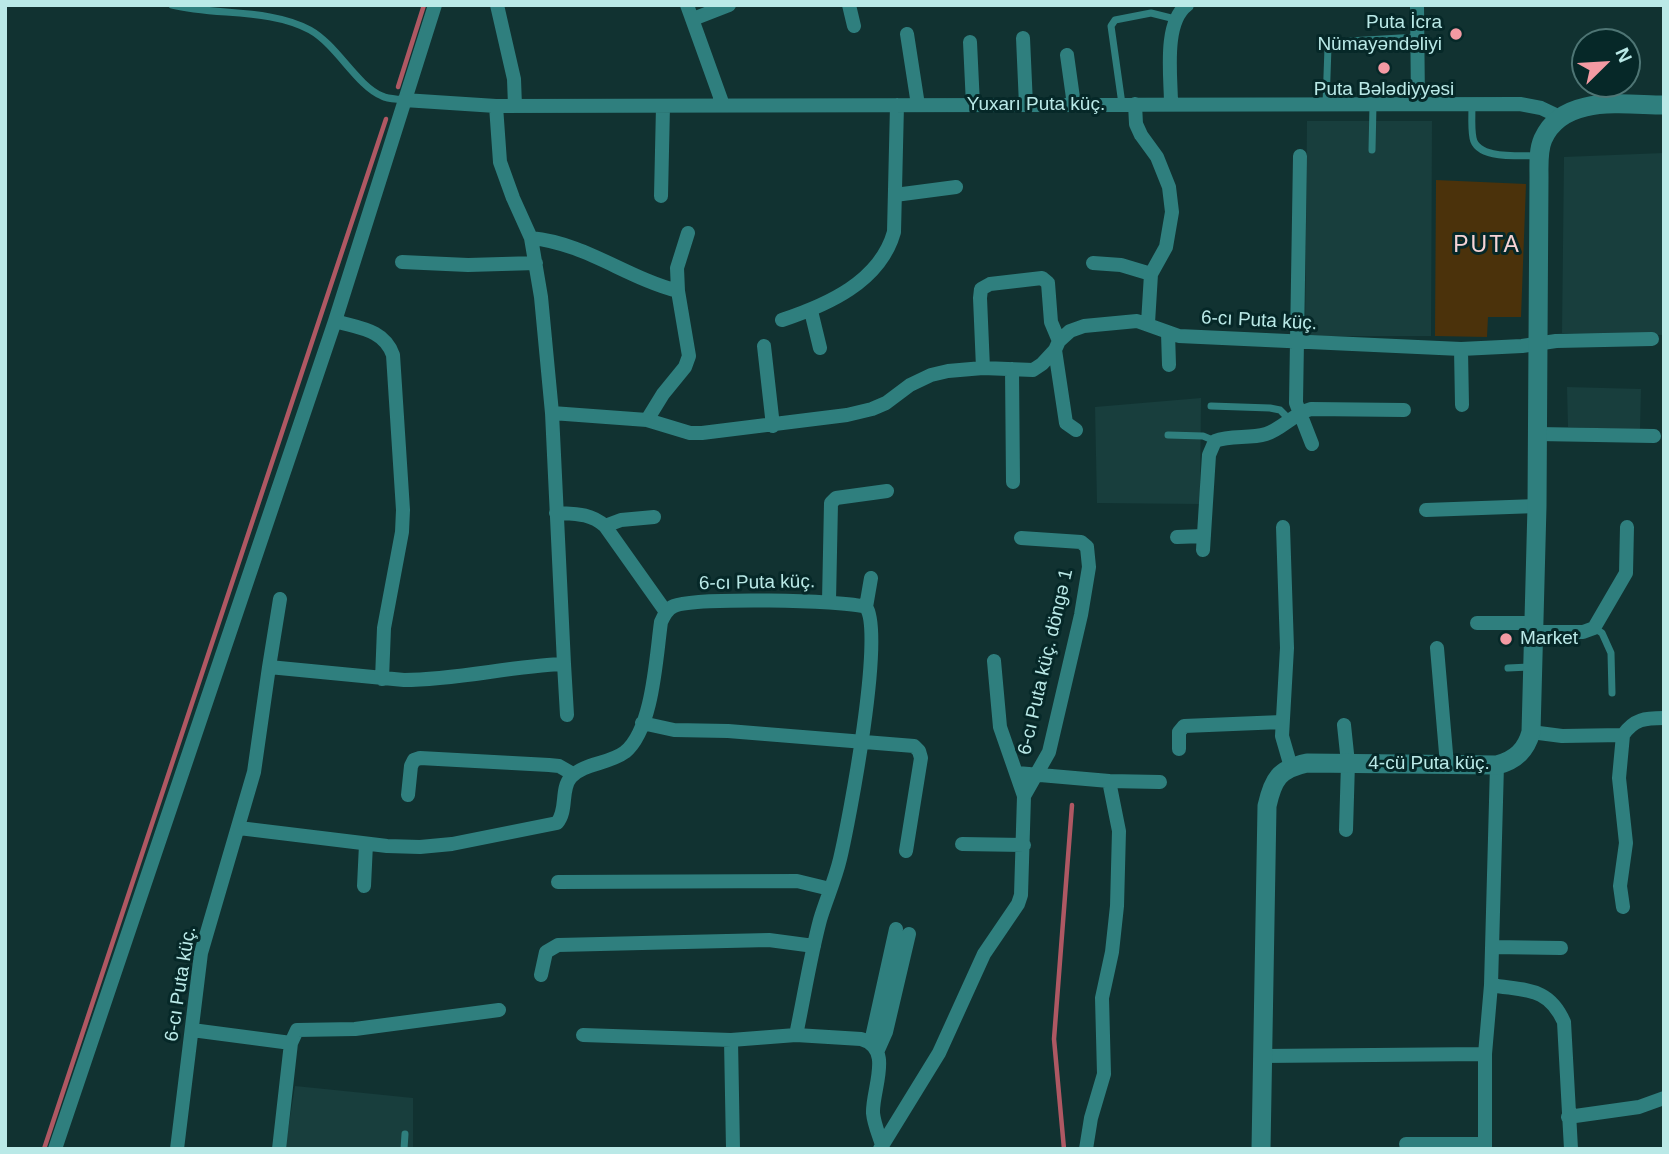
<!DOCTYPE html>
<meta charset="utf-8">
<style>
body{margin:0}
#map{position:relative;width:1669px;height:1154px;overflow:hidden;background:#113231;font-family:Arial,sans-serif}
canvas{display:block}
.frame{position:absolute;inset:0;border:7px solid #bae9e7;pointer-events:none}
.north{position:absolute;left:1571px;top:28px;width:70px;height:70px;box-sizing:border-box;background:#062828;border:2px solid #4e7574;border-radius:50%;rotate:66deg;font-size:19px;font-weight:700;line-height:28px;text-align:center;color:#bae9e7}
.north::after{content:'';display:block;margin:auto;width:24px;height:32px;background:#f49aa3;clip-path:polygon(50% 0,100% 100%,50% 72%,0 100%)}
</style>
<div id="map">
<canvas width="1669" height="1154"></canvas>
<div class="frame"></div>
<div class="north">N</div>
</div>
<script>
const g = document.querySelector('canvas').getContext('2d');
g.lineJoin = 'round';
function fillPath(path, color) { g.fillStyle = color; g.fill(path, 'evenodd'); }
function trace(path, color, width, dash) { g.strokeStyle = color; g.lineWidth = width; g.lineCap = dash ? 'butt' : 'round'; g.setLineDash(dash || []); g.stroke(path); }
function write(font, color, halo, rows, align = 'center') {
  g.font = font + ' Arial,sans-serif'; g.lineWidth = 6; g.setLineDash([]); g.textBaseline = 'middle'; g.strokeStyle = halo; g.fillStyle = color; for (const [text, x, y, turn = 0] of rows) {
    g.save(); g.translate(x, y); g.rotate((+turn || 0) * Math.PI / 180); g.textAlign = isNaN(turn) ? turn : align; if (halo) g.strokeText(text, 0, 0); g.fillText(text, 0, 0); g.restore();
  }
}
const built = new Path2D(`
 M1307 121H1432L1431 336H1305Z
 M1664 153V335L1562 333 1564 157Z
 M1567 387 1641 389 1640 430 1568 427Z
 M1201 398 1200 504 1097 503 1095 407Z
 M295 1086 413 1098V1149H285Z`);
const green = new Path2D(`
 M1436 180 1526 184 1521 317H1488L1487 337 1435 336Z`);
const stream = new Path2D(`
 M398 87 424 5
 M44 1149 386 119
 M1064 1149 1054 1039 1072 805`);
const service = new Path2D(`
 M172 5C216 16 269 8 310 30 337 45 357 86 382 96 388 99 397 99 403 100
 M1122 104 1111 26 1115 20 1151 13 1175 19
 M1326 104 1328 47 1332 42 1417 37
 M1472 104C1472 115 1471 128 1473 138 1477 160 1520 155 1538 156
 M1372 150 1373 105
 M1211 406 1270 408 1280 410 1289 419
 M1168 435 1203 436 1215 441
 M1594 628 1602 633 1611 653 1612 693
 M1508 668 1529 667
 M404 1149 405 1134`);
const minor = new Path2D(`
 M497 5 514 79 515 106
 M687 5 723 105
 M849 5 854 26
 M1417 5 1418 104
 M693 19 729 5
 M907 34 918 105
 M1023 38 1026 105
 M970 42 973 105
 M1067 55 1074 105
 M404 100 496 106 1520 104 1541 108 1560 117
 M1135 104 1136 124 1141 135 1157 157 1169 187 1172 212 1166 247 1151 274 1148 323
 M1171 104C1171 77 1163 23 1187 5
 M1300 156 1296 403 1312 444
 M895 195 956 187
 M661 196 663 106
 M531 238C585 243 627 278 678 291
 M402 262 468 265 536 263
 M1093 263 1121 265 1151 274
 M811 311 820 348
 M782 320C827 305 880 282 894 232L897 105
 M335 321C358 328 384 329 393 355L403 510 402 532 384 628 382 679
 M1168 333 1169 365
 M764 346 773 426
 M1461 349 1462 405
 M1055 350 1066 423 1076 430
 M983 368 980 298 981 289 990 284 1042 278 1048 283 1051 322 1059 341
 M1012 369 1013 482
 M552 413 647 420 690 433H702L847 415 872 409 886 403 910 385 931 375 948 371 983 368 1033 370 1042 364 1055 350 1059 341 1070 331 1084 326 1137 321 1179 336 1461 349 1522 346 1556 341 1652 339
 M647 420 663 394 685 367 689 356 678 291 677 268 688 233
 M1538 434 1654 436
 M1426 510 1537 506
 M556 513C576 514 590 513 605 526L666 612
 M605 526 621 520 654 517
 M1283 527 1287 648 1282 736 1291 767
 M1177 537 1204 536
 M1203 550 1209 455 1215 441C1231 435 1249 439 1266 434 1282 429 1293 414 1311 409L1404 410
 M829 601 831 503 836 498 887 491
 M866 607 871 578
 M1477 623H1535
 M1535 632H1583L1594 628 1626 573 1627 527
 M1437 648 1447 765
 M994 661 1000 727 1024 796
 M564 664 567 715
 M269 667 280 599
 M642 723 674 730 728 731 914 746 919 751 921 758 906 851
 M1344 725 1348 763 1346 830
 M1531 732 1562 736 1623 735 1619 778 1626 843 1620 886 1623 907
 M1623 735C1634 719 1645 718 1664 718
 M1179 749V732L1184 726 1282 722
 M1017 773 1109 781 1119 831 1117 906 1112 952 1102 998 1104 1074 1091 1118 1086 1149
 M1109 781 1160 782
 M408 795 411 766 414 760 420 758 549 765 559 766 573 774
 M239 828 387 846 420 847 452 844 557 823C568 810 560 789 571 777 584 763 609 764 625 752 653 729 656 657 661 622 664 615 667 609 674 606 695 597 843 600 866 607 885 633 849 821 840 859 835 880 826 900 820 920 810 958 804 997 796 1035
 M962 844 1024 845
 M558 882 797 881 830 889
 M364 886 366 844
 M1492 947 1561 948
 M541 975 546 952 558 945 769 940 814 946
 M1491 985C1525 991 1548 986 1564 1022L1571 1149
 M192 1030 291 1043
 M583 1035 731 1040 796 1035 861 1039C894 1048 872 1089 873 1113 874 1124 879 1135 882 1145
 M731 1040 733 1149
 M871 1042 896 929
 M878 1050 886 1032 909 934
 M1262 1056 1485 1054
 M1568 1117 1639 1107 1664 1098
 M1406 1144H1484
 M55 1149 335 321 435 5
 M177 1149 201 953 254 772 269 667 404 680C457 680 510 666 564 664L552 413 541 297 531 238 513 198 500 162 496 106
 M279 1149 291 1043 297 1030 355 1029 499 1010
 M880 1149 939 1053 984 954 1018 904 1021 895 1024 796 1049 752 1081 615 1089 567 1087 547 1081 542 1021 538
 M1485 1149V1054L1491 985 1497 765`);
const tertiary = new Path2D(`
 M1261 1149 1267 806C1273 779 1279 769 1307 763L1497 765C1516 760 1526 750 1531 732L1537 506 1539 177C1539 165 1538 150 1543 139 1563 94 1624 105 1664 105`);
const markers = [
 [1456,34,7,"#f49aa3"],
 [1384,68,7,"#f49aa3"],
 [1506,639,7,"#f49aa3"]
];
const poiNames = [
 ["Puta İcra",1442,23],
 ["Nümayəndəliyi",1442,45],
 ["Puta Bələdiyyəsi",1384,90,"center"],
 ["Market",1520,639,"left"]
];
const streetNames = [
 ["Yuxarı Puta küç.",1036,105],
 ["6-cı Puta küç.",1259,321,3],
 ["6-cı Puta küç.",757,583,-1],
 ["6-cı Puta küç. döngə 1",1046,662,-77],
 ["4-cü Puta küç.",1429,764],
 ["6-cı Puta küç.",181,984,-81]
];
const quarterNames = [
 ["PUTA",1487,246]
];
fillPath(built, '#183e3d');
fillPath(green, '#4b320b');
trace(stream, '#af5863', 4.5);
trace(service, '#2f7f7e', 7);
trace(minor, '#2f7f7e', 14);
trace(tertiary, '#2f7f7e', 19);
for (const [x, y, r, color] of markers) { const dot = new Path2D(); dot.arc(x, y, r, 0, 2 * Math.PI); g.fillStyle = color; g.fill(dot); trace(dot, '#062828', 2.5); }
write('19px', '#bae9e7', '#062828', poiNames, 'right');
write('19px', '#bae9e7', '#062828', streetNames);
g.letterSpacing = '2px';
write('23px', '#f6d3d5', '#062828', quarterNames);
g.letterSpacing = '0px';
</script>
